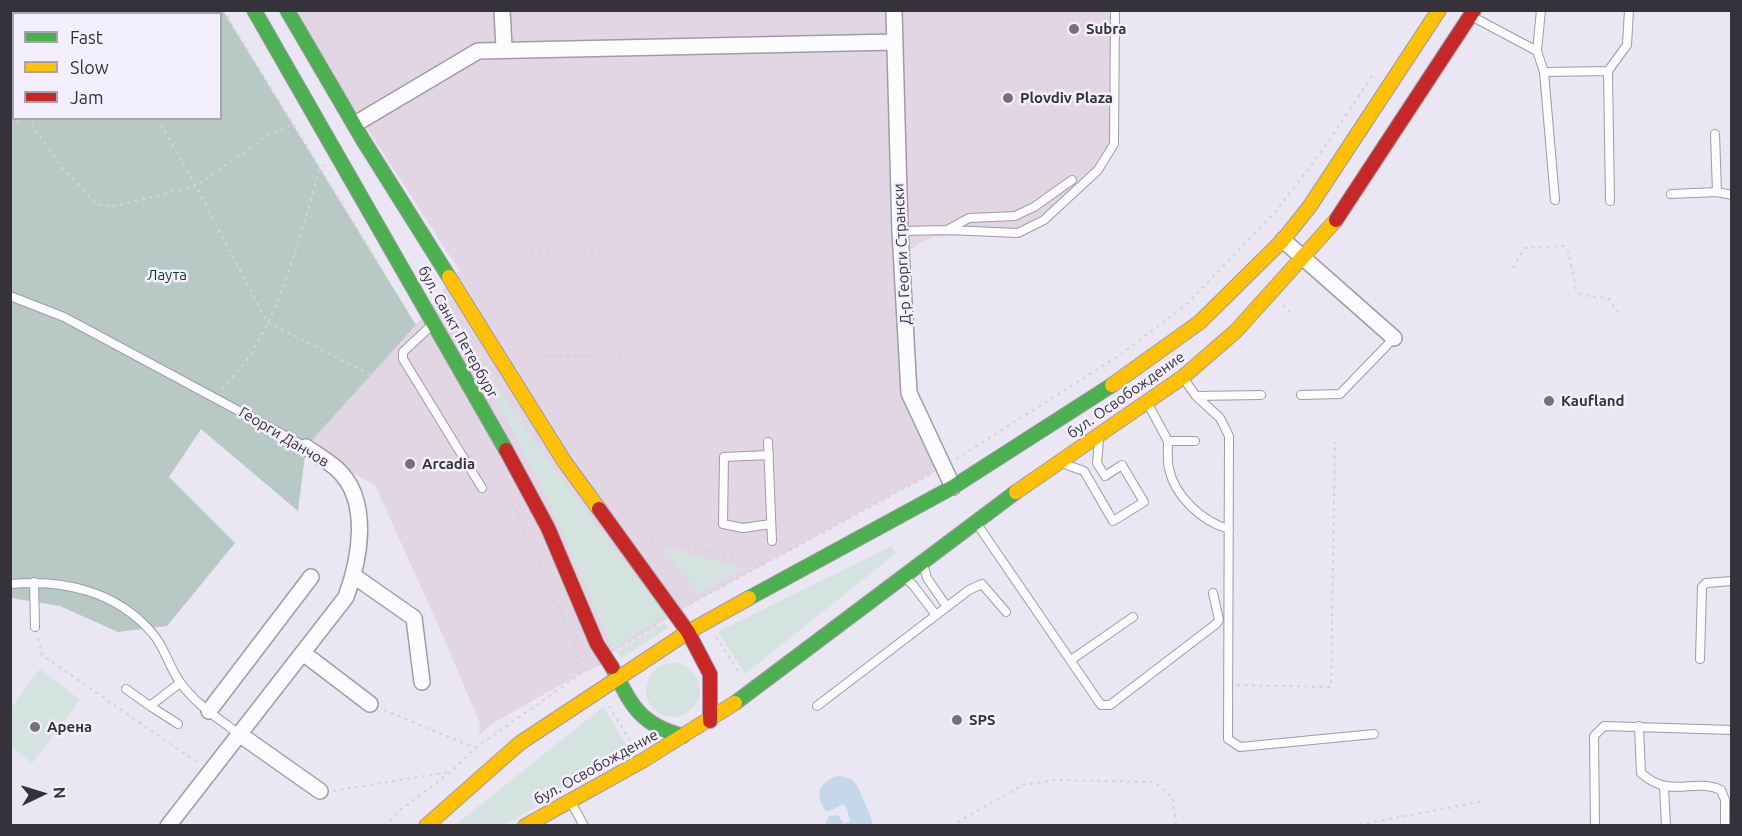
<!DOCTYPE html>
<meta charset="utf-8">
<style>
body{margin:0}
#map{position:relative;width:1742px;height:836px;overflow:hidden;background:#eae6f3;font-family:Ubuntu,sans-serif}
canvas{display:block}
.frame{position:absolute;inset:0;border:12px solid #35323c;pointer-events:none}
.legend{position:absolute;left:12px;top:12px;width:210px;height:108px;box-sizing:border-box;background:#f4effe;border:2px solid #a8a3b0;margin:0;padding:8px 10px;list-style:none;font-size:18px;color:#35323c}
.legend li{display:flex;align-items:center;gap:12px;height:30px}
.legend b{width:30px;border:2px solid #a8a3b0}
.north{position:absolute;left:12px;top:764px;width:60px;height:60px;-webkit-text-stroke:4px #f4effe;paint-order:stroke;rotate:86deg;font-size:16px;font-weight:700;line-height:24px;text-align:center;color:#35323c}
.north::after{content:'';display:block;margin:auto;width:21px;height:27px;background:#35323c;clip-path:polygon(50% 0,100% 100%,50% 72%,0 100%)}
</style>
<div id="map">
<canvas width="1742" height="836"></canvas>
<div class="frame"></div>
<ul class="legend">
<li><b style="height:8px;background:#4caf50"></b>Fast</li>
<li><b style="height:8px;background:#ffc107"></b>Slow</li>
<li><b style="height:8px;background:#c62828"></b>Jam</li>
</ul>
<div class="north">N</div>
</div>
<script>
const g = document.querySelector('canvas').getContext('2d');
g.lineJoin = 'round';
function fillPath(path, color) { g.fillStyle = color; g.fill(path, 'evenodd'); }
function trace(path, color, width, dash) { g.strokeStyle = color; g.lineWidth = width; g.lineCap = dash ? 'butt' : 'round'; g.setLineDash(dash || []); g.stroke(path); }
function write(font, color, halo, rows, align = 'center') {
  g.font = font + ' Ubuntu,sans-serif'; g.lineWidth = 5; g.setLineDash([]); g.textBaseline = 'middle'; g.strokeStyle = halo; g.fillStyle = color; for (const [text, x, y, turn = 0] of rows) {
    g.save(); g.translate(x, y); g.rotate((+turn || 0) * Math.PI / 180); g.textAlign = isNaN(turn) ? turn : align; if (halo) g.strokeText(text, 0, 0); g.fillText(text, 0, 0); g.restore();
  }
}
const commercial = new Path2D(`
 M297 11H1115L1114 144 1098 170 1044 220 1018 233 933 237 918 244 902 256 909 393 943 467 696 601 608 655 606 663 582 673 493 723 479 735 480 724 443 636 375 485 306 447 416 325 459 270 325 63Z`);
const green = new Path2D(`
 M475 351C532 444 599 529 666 614L613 649 543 488 471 354Z
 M662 546 745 569 698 594Z
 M891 546 896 553 745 674 718 632Z
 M664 623 669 627 622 658 616 652Z
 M646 690a27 27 0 1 1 54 0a27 27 0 1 1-54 0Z
 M40 669 80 700 32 763 11 746V708Z
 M603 707 631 752 504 825 454 826Z`);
const forest = new Path2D(`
 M10 11H223L416 325 306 447 298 511 201 429 169 477 235 543 167 626 118 632 60 606 11 598ZM14 14H220V118H14Z`);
const water = new Path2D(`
 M838 776C844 777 852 778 856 784 860 790 872 818 873 825H825L829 816 838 815 844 824 850 821 847 809 843 804 830 811H826C813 795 820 781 838 776Z`);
const path = new Path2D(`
 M92 10 94 14
 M223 10 377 261
 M190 14 194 10
 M10 94 14 99
 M27 118 63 169 98 205 116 206 196 186 264 138 293 124
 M157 118 196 186 267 322 371 375
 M10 126 24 118
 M486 254 607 253
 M1513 268 1525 248 1563 246 1568 250 1576 289 1581 295 1608 298 1618 312
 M1283 305 1291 313
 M544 356H625
 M532 371 539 367
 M222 389C230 379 239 371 246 361 283 306 302 230 320 168L324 165
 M316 436 393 351
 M956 459 1120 355 1187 304 1276 211 1322 151 1374 73
 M509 496 574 642 578 660 575 677
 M650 537 765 564
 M690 604 931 474
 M716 637 741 675
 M38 638 42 655 198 763
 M622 647 660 623
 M1237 685 1331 687 1335 442
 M609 706 634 747
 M384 710 475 748
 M333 791 449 772
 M384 826 399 811 452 771 475 748 592 666
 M951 826 1023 785 1056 780 1154 782 1173 798 1176 826
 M1352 826 1485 801`);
const lane = new Path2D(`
 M1473 17 1537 51 1544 72 1555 200
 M1537 51 1541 10
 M1608 71 1627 45 1629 10
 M1544 72 1608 71 1610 201
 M1715 134 1717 192
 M1671 194 1717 192 1732 195
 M949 229 969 218 1015 216 1034 207 1072 180
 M900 231 948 230 1018 233 1044 220 1098 170 1114 144 1115 10
 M10 296 64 317 306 447
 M434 323 403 352V359L482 488
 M1184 379 1196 396 1261 395
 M1301 395 1340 394 1394 338
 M1196 396 1220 418 1229 436 1228 739 1240 747 1374 734
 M1148 404 1168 441H1195
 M1168 441C1168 450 1167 460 1169 469 1175 496 1202 522 1229 529
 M768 442 772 541
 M769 455 724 457 723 524 743 528 771 524
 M1064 464 1084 471 1113 521 1144 502 1122 465 1105 476 1097 463 1099 440
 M977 524 1101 705H1110L1216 624 1219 620 1213 593
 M923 564 927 578 947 607
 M904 577 913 585 936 615
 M34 582 35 627
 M10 584C63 579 117 591 153 634 165 648 169 667 180 682 194 703 219 719 239 734
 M1700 659 1702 587 1706 583 1732 581
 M1071 660 1133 617
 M126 689 150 706 180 683
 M150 706 178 724
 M817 706 969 590 982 584 1006 612
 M1639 726 1641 773C1671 800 1693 777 1721 790L1725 800V826
 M1664 788 1666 826
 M572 804 584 826
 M1595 826 1594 736 1604 726 1732 730`);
const street = new Path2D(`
 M502 10 504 48
 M894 10 900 231 909 393 953 487
 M355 124 478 51 894 42
 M1283 240 1394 338
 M354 576 414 618 422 682
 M303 653 370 704
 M209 711 311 577
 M239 734 320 791
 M168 826 346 597C360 559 371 500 337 469 328 461 316 454 306 447`);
const fast = new Path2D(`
 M254 10 506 450
 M287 10 363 140 449 277
 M749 598 953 487 1112 385
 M612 667C632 706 639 724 683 736
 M735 703 1016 492`);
const slow = new Path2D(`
 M449 277 564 461 599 509
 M1112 385 1200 322 1283 240 1310 206 1439 10
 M1016 492 1183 377 1236 331 1336 220
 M426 826 520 743 688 632 749 598
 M525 826 642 761 735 703`);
const jam = new Path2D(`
 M1336 220 1474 10
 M506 450 548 528 597 644 612 667
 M599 509 688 632 710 674V721`);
const markers = [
 [1074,29,6,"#74717c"],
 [1008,98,6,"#74717c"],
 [1549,401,6,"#74717c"],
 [410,464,6,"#74717c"],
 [957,720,6,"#74717c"],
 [35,727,6,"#74717c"]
];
const poiNames = [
 ["Subra",1086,29],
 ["Plovdiv Plaza",1020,98],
 ["Kaufland",1561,401],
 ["Arcadia",422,464],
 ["SPS",969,720],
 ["Арена",47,727]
];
const streetNames = [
 ["Д-р Георги Странски",902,254,-93],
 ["бул. Санкт Петербург",458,332,61],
 ["бул. Освобождение",1126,395,-35],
 ["Георги Данчов",284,437,31],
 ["бул. Освобождение",596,767,-29]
];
const parkNames = [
 ["Лаута",167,275]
];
fillPath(commercial, '#e2d5e4');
fillPath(green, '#d4e2e0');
fillPath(forest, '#b7c8c5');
fillPath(water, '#c5d8eb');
trace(lane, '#9f9ca5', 10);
trace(street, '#9f9ca5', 18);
trace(fast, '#9f9ca5', 16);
trace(slow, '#9f9ca5', 16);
trace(jam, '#9f9ca5', 16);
trace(path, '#d4d2d7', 2, [3, 4.5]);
trace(lane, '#fcfbfd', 8);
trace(street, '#fcfbfd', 15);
trace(fast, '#4caf50', 14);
trace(slow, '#ffc107', 14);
trace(jam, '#c62828', 14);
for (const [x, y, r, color] of markers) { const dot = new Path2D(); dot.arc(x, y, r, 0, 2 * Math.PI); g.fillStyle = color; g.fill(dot); trace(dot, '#f4effe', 2); }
write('bold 15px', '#35323c', '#f4effe', poiNames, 'left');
write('15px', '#35323c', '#f4effe', streetNames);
write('15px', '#0e3c2b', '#f4effe', parkNames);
</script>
